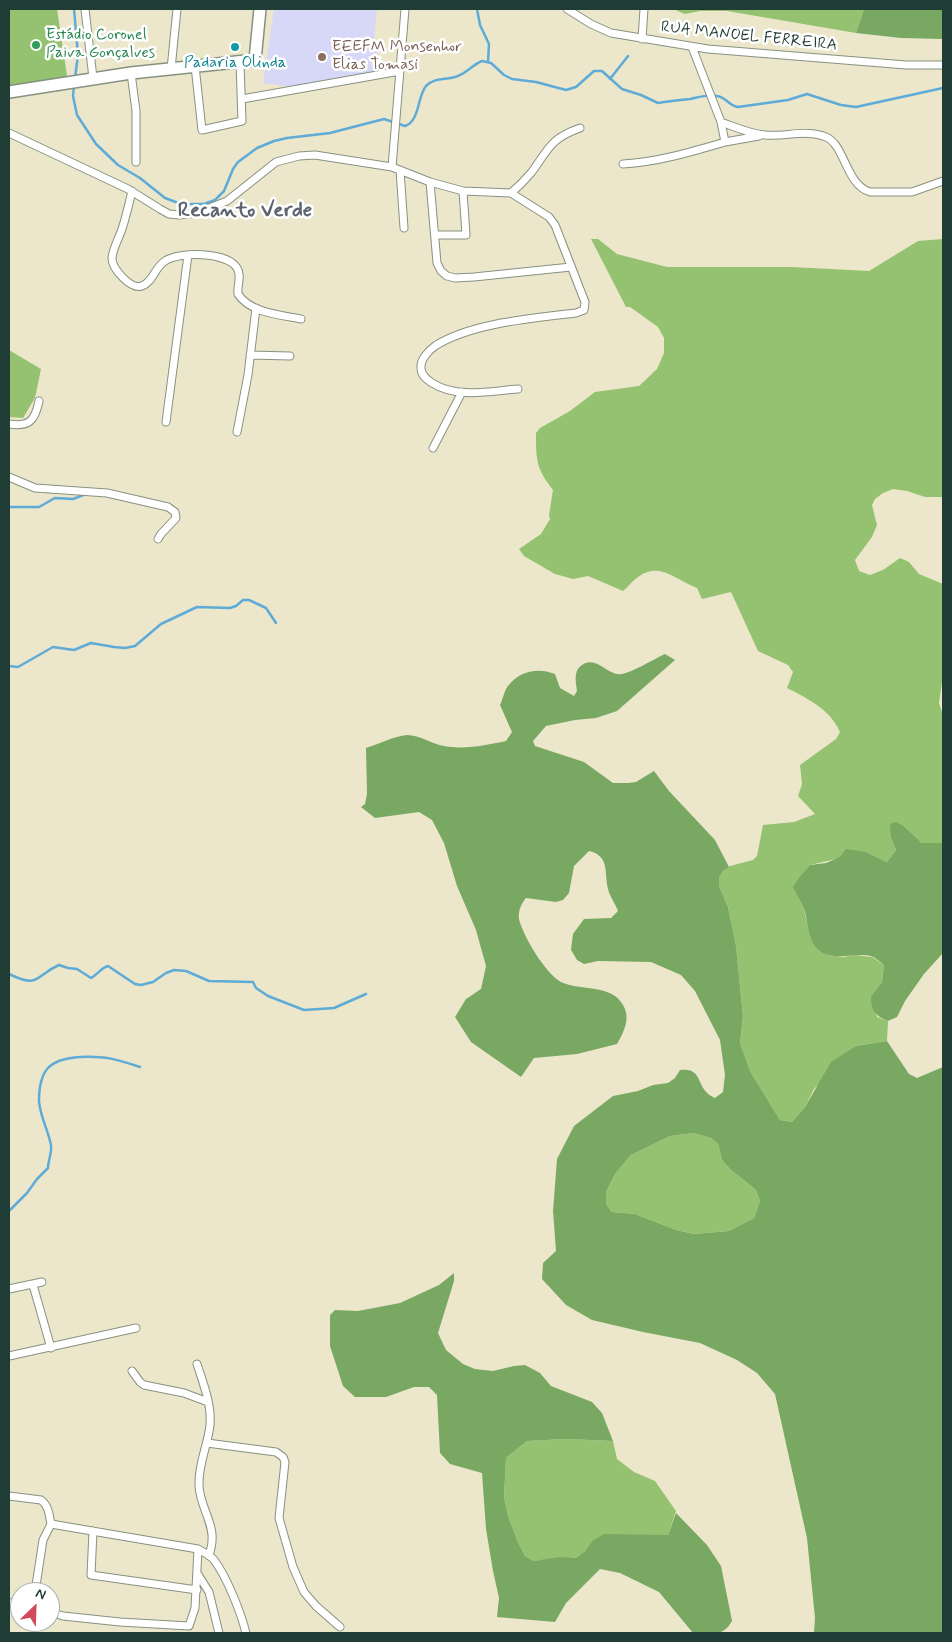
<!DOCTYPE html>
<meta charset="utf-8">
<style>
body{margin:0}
#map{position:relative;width:952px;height:1642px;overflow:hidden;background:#ece7cb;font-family:Mynerve,sans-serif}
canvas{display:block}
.frame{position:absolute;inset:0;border:10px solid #1f3d34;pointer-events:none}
.north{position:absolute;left:10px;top:1582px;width:50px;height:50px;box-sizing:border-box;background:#fff;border:1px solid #a5b1ae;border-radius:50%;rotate:24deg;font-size:14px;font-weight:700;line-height:20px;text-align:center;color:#1f3d34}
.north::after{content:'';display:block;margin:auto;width:18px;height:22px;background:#d1495b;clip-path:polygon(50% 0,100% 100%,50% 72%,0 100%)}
</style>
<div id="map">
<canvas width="952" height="1642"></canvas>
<div class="frame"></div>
<div class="north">N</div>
</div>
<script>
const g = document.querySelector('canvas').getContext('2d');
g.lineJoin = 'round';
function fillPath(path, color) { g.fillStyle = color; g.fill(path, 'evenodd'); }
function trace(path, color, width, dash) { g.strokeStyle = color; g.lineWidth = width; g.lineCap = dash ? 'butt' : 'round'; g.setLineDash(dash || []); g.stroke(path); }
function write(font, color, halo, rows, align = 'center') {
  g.font = font + ' Mynerve,sans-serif'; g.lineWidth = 5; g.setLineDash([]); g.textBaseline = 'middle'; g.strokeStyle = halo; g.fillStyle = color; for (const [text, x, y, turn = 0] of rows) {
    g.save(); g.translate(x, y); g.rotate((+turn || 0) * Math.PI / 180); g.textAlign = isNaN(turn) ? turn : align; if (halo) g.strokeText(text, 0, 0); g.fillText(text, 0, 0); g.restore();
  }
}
const built = new Path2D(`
 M274 9H377L374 40 379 41 376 74 301 88 263 83Z`);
const green = new Path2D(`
 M9 9H57L68 82 9 89Z
 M673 9H864L856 33 727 11H700L685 14Z
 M591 239H598L617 254 667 267H792L869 271 918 241 943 239V497H925L907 491 893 489 883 493 875 499 872 505 877 525 872 537 855 560 859 571 870 575 883 570 900 558 909 562 919 574 943 584V675L939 703 943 715V843H922L905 827 891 838 896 850 887 862 866 852 810 865 794 887 804 910 811 938 828 955 843 957 854 955 872 957 884 965 882 982 871 996 877 1017 888 1021 887 1041 856 1046 814 1089 805 1107 792 1122 780 1120 750 1071 740 1043 743 1016 736 946 728 907 719 886V878L723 871 730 866 753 860 757 856 763 825 794 822 815 814 798 796 802 784 800 765 836 739 840 732C831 710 807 698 787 688L793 672 788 665 758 651 731 592 702 599 697 588C675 580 661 561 638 577 632 581 628 587 623 591L588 576 573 579 555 574 524 556 519 549 541 534 550 519 549 515 553 490C536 468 536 460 536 433L540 428 570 411 595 392 639 386 657 369 664 353V338L658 327 630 307H626Z
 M9 350 41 369 35 398 23 418 9 417Z
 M693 1133 711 1138 718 1144 722 1160 731 1170 756 1190 760 1201 754 1218 729 1231 694 1234 676 1230 635 1214 612 1212 606 1204V1192L615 1174 631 1155 670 1136Z
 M566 1439 613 1441 617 1459 634 1472 655 1481 676 1511 668 1535H637L592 1541 585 1551 576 1558 569 1557 534 1561 525 1556 517 1540 508 1516 504 1497 506 1458 527 1441Z`);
const forest = new Path2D(`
 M864 9H943V39L901 38 856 33Z
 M665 654 675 660 617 711 596 718 575 720 546 726 533 741 535 746 584 762 613 783H628L636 782 654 771 669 791 715 840 729 867 723 871 719 878V886L728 907 736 946 743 1016 740 1043 750 1071 780 1120 792 1122 805 1107 831 1062 856 1046 887 1041 909 1074 917 1078 943 1067V1633H814L815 1618 807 1538 775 1394 757 1373 737 1360 700 1343 643 1332 592 1320 566 1305 542 1279 543 1263 556 1251 553 1211 557 1159 574 1126 613 1096 638 1091 653 1085 668 1083 675 1078 680 1070C705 1067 694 1089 715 1098L723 1092 725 1075 720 1040 695 991 681 975 651 962 598 961 584 964 577 960 571 950 573 934 584 919 611 918 618 911C615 903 610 897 608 889 604 872 610 856 589 851L574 866 569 893 563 900 556 902 526 898C521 904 518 911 519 919 523 936 545 973 561 982 580 991 612 984 623 1005 631 1018 624 1032 617 1044L577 1054 534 1058 521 1077 471 1042 455 1017 466 999 481 989 486 966 476 930 457 886 444 843 432 820 419 812 375 818 361 807 365 804 367 794 366 748C379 744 394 736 407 735 420 735 432 744 444 746 466 750 486 745 506 741L512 732 500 705C503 699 504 691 508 686 519 671 538 667 555 674L560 688 574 696 577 691C576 682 573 671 582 665 597 655 608 677 622 674 633 672 654 659 665 654ZM693 1133 711 1138 718 1144 722 1160 731 1170 756 1190 760 1201 754 1218 729 1231 694 1234 676 1230 635 1214 612 1212 606 1204V1192L615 1174 631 1155 670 1136Z
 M896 822 905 827 922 843H943V953L924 974 905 1001 897 1017 888 1021C875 1016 871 1010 871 996L882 982 884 965C880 962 876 958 871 956 853 952 829 964 815 946 808 937 808 923 805 912 802 904 797 895 793 887L799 878 810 865 826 863 840 857 846 849 866 852 887 862 896 850 891 838 890 824Z
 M454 1273V1281L438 1333 446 1350 463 1364 475 1369 493 1371 514 1366 525 1365 540 1373 551 1386 592 1402 602 1413 613 1441 566 1439 527 1441 506 1458 504 1497 508 1516 517 1540 525 1556 534 1561C548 1559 562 1555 576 1558L585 1551 592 1541 604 1534 668 1535 676 1513 707 1545 721 1566 732 1621C723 1638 710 1633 693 1633L659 1592 620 1573 600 1569 566 1603 555 1622 497 1617 499 1598 493 1571 486 1529 482 1473 450 1464 440 1453 437 1395 429 1387H414L386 1397H355L343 1386 330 1346V1315L335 1310 358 1311 400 1303 439 1285Z`);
const stream = new Path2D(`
 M74 9 78 55 75 78
 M477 9 480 25 489 44 488 62
 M610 79 628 56
 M74 86 73 96 77 115 96 144 118 165 140 178 165 198 181 204H204L215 200 224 191 233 169 238 162 257 148 274 141 287 138 330 133 384 119 405 126C420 121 417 97 426 86 435 77 445 80 455 77 466 74 472 65 482 61L491 63 504 75 512 79 536 82 566 90 576 87 594 71H602L622 89 641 95 658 103C669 101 679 100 690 99 699 97 708 94 717 96 726 97 729 106 738 107L788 100 807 94 841 105 856 107 943 88
 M9 507H39L55 498 73 499 86 494
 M9 666 18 667 53 647 74 650 91 643 114 647 125 648 135 646 161 624 197 607 230 608 236 606 243 600H249L266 608 276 623
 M9 974C40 989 34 976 59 965L68 968 77 969 91 978C97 975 101 968 108 966L135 984 141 985 153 982 166 973 174 970 186 971 209 981 253 982 256 988 268 996 304 1010 334 1008 366 994
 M9 1211 27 1193 37 1179 48 1168C48 1160 52 1154 51 1145 48 1130 40 1116 39 1101 39 1069 50 1059 80 1057 106 1056 116 1059 140 1067`);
const minor = new Path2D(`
 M85 9 93 78
 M567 9 591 24 611 33 708 49 906 65H943
 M642 39 644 9
 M195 66 202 130 242 121 240 62
 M171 69 177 9
 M131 73 136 111V162
 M242 99 400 71
 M721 122C735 127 750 134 765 135 784 137 808 129 826 137 845 145 846 185 870 192H912L943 181
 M9 133 128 189 160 209 169 214 179 215 197 213 227 201 276 162 299 156 315 155 392 167 430 182 463 191 511 193 549 217 555 225 585 302 584 310 576 313C534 318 471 323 435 346 428 351 420 360 421 368 421 375 426 379 432 383 458 399 490 391 518 389
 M725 142 759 136
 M623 164C658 162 691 152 725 142L721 122 692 47
 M392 167 405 9
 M400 170 404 228
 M430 182 437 263 441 271 447 276 455 278 474 277 571 267
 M132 191C129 204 126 217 122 229 119 238 113 248 112 258 112 269 131 290 142 286 153 282 155 267 165 261 180 251 227 252 237 268 242 275 237 286 238 294 250 313 281 315 301 319
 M511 193C518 187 525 180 531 173 549 149 549 139 580 128
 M435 235H466L463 191
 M250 355 290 356
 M166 422 188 255
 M9 424C29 427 35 421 39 401
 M237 432 248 375 256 308
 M433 448 462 392
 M9 477 35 488 107 493 168 507 175 512 176 518 161 534 158 539
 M33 1285 51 1348
 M9 1289 42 1282
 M9 1356 136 1328
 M197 1364C203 1383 212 1405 210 1425 208 1445 198 1464 199 1485 199 1504 214 1523 212 1541 212 1546 210 1551 209 1556
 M132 1371 140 1382 144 1385 184 1393 208 1402
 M207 1443 276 1452 283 1457 285 1462 279 1518 293 1567 304 1592 316 1606 340 1627
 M9 1496 41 1500C49 1506 49 1515 51 1524
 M93 1531 91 1575 197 1590
 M197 1573 209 1592 219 1633
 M35 1592 43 1540 51 1524 198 1549C203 1552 210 1555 214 1560 227 1577 241 1613 246 1633
 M9 1603 20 1602
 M50 1612 63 1616 120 1622 189 1626 195 1608 198 1549`);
const primary = new Path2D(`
 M9 92 131 73 255 60 260 9`);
const markers = [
 [36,45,5,"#2e9e5b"],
 [235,47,5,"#0f9aa8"],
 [322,57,5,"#8d6e63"]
];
const leisureNames = [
 ["Estádio Coronel",46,36],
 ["Paiva Gonçalves",46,54]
];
const streetNames = [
 ["RUA MANOEL FERREIRA",749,37,6]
];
const educationNames = [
 ["EEEFM Monsenhor",332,48],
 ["Elias Tomasi",332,66]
];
const cultureNames = [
 ["Padaria Olinda",235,64]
];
const districtNames = [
 ["Recanto Verde",245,212]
];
fillPath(built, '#d7d7f8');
fillPath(green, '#95c270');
fillPath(forest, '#78a862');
trace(stream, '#5eabd7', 2.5);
trace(minor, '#869280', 9);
trace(primary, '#869280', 14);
trace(minor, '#fff', 7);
trace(primary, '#fff', 11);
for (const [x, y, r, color] of markers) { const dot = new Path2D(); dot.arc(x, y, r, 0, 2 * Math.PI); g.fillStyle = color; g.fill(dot); trace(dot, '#fff', 2); }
write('16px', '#27864d', '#fff', leisureNames, 'left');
write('16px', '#1f3d34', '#fff', streetNames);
write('16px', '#785e54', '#fff', educationNames, 'left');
write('16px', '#0d838f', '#fff', cultureNames);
write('bold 21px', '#5e6570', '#fff', districtNames);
</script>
